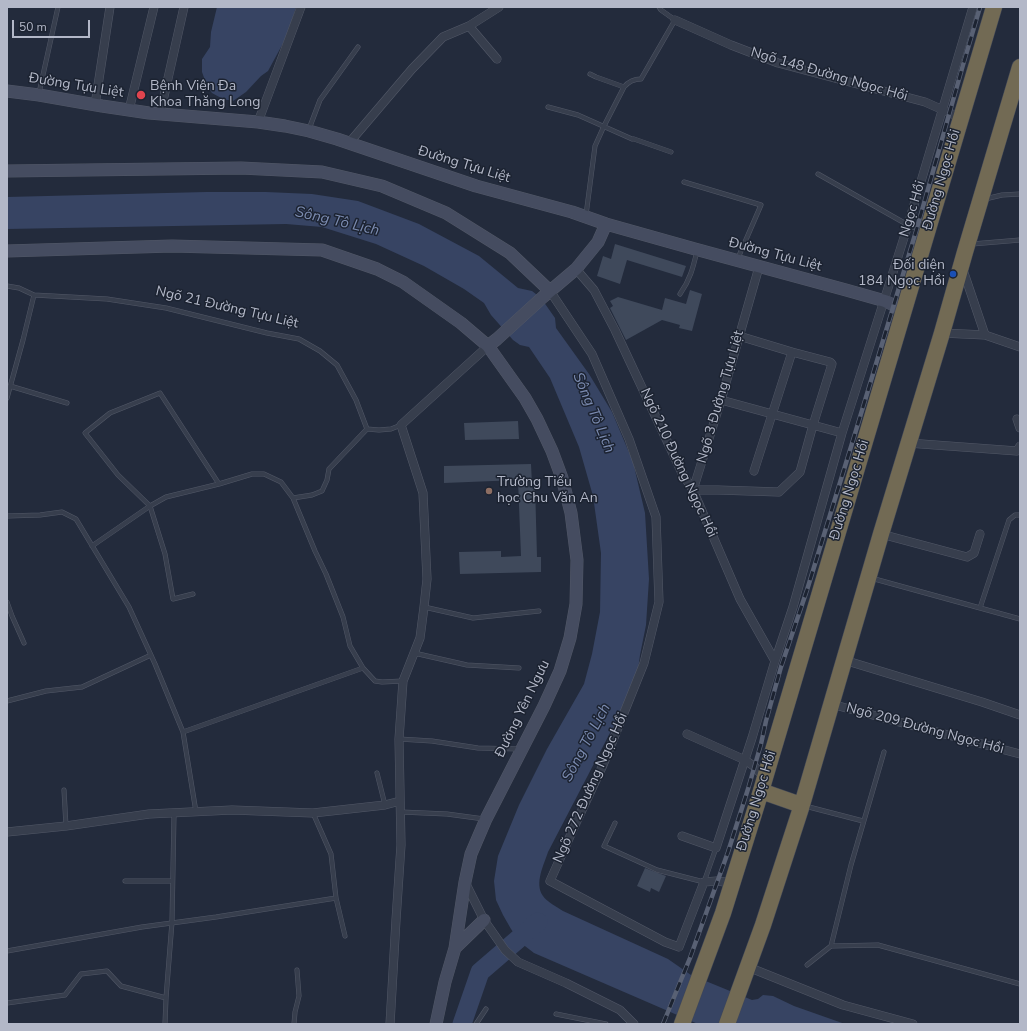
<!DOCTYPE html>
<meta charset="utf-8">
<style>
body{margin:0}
#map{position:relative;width:1027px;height:1031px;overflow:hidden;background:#232b3c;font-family:"Nunito Sans",sans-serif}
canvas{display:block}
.frame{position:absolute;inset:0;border:8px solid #b3b8c8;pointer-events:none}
.scale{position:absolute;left:12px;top:20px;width:78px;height:18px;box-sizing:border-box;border:2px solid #b3b8c8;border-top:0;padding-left:5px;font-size:12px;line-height:14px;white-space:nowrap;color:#b3b8c8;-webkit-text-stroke:3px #1c2331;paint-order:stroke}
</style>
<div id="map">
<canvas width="1027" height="1031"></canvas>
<div class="frame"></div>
<div class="scale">50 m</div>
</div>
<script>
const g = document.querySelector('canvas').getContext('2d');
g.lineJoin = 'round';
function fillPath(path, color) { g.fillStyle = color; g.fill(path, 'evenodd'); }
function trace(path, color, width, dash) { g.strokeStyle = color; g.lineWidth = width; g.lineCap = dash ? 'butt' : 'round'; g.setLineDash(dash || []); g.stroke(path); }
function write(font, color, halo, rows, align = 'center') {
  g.font = font + ' "Nunito Sans",sans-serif'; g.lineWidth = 3; g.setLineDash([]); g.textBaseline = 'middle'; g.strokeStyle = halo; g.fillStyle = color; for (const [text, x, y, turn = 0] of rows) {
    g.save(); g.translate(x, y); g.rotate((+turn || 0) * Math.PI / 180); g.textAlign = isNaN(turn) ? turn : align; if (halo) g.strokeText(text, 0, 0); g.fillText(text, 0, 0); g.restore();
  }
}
const water = new Path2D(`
 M217 7H296L287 36 268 71 261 76 246 92 233 101 223 99 212 93 207 86 202 72V59L210 47 211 32Z
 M206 192H266L312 194 358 201 419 224 479 256 518 288 532 291 541 298 555 318 556 328 589 374 612 412 633 462 645 513 649 579 646 625 640 655 638 670 625 704 548 852C544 865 534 883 543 896 547 902 557 907 563 911L668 959 691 975 752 1000 758 999 763 995 773 996 794 1006 845 1024H698L534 953 521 943 511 929 503 915 496 900 494 881 498 856 519 805 547 749 584 684 592 654 600 612 601 553 593 496 579 447 550 378 529 347 520 345 513 340 491 315 484 303 464 289 424 266 376 244 322 227 286 224 7 229V197Z`);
const river = new Path2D(`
 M462 1024 480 972 538 922`);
const building = new Path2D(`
 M615 244 686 266 682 277 627 260 620 284 597 276 603 256 611 259Z
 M690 290 702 294 692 331 679 328 680 325 662 320 626 340 610 308 613 306 610 301 618 297 662 310 665 298 686 304Z
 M518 421 519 439 465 440 464 423Z
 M531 464 532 484H535L537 557H541V572L460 574 459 552 501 551V557L521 556 518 480 444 483V466Z
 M645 868 666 876 659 892 651 888 650 892 637 886Z`);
const lane = new Path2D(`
 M590 74 596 77 624 87
 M39 93 58 7
 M548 107 578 115 632 139H634L671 152
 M309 129 320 100 358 47
 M818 174 908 225 925 232
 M684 182 761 205 738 258
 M985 199 1002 195 1020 194
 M586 215 595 146 604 126 624 87C629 81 634 79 641 79L675 20 661 10 659 7
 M972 244 1020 240
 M7 286 19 288 34 295
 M680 294C690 280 693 268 697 251
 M10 386 67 403
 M7 398 23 340 34 295 107 299 166 308 267 333 299 339 320 351 337 365 356 400 367 429
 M367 429 379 430 391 429 401 425
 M219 484 160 393 110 413 85 433 118 475 150 506 166 497 219 484 252 474H264L281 482 293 498 312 495 322 491 327 480 329 469 367 429
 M293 498 315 551 326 574 343 617 350 646 363 668 375 681 382 682 403 681
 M7 516 40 515 62 512 76 519 129 607 155 664 183 732 196 812
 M92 546 150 506 165 554 173 599 193 594
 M871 578 1020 619
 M7 602 12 616 24 643
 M424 607 473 618 539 611
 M980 608 1009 520 1015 515H1020
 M414 653 467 665 519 668
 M7 701 46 691 82 687 151 655
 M183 732 363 668
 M399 739 432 741 478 748 520 749
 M377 773 385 805
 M64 790 66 826
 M805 806 863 821
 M401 812 447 814 484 819
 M313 813 331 854 336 898 345 936
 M615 823 604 846 657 870 704 882 716 848
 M125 881H172
 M831 946 851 865 884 752
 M7 951 142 927 216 917 336 898
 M807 965 831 946 878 945 1020 984
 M7 1003 65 995 81 974 107 971 121 986 166 998
 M556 1014 606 1024
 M165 1024 166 998 172 922 174 814
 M294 1024 295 1012 299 996 297 970
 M476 1024 486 1009`);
const street = new Path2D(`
 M675 20 731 45 778 63 925 102 961 118
 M469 26 497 59
 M95 105 110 7
 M129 110 154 7
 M160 114 184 7
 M258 122 301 7
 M349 143 412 69 443 37 469 26 499 7
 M576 269 594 290 615 330 682 473 693 490 740 599 775 661
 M963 270 985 335
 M550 291 592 354 629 439 656 517 659 602 644 663 603 765 575 825 550 881 665 942 679 947 704 882 717 881 732 883
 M942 333 985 335 1020 347
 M739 336 792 352 830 362 832 364 813 425 800 472 779 492 718 490H693L721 400 759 267
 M721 400 842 433
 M1017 419 1020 428
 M908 443 1017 451 1020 446
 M754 471 792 352
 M881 534 967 557 974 553 980 534
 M844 660 982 702 1020 715
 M831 704 1020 754
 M687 734 745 760 755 767 765 779
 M7 832 66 826 149 814 232 810 313 813 385 805 400 801
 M682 836 716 848 752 738 775 661 793 607 842 433 908 225 973 7
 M465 882 484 920 505 950 518 962 566 983 620 1010 634 1024
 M748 967 843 1005 913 1024
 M390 1024 396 920 401 845 399 739 403 681 420 638 424 607 427 579 423 493 401 425 488 346`);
const secondary = new Path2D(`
 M7 91 39 95 102 106 149 113 258 122 285 126 309 131 337 139 476 186 572 212 606 224 695 249 846 290 885 301 904 310
 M7 171 241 168 322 172 382 186 446 213 510 253 550 291
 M7 251 172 246 322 250 377 269 403 282 461 323 488 346 525 398 537 419 552 451 562 478 571 513 577 560 576 604 570 638 560 671 544 706 486 819 471 854 465 882 455 948 445 982 436 1024
 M488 346 497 339 543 297 576 269 598 242 606 224
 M455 948 484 920`);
const highway = new Path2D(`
 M761 791 801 805
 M682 1024 723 913 761 791 994 7
 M727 1024 763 925 801 808 881 534 942 333 965 252 1020 67`);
const rail = new Path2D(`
 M663 1024 690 958 728 852 748 789 761 744 766 721 781 667 807 590 854 437 917 228 963 65 980 7`);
const markers = [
 [141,95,5,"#e0444e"],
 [953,274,4,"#1a4fb4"],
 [489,491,4,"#8d6e63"]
];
const streetNames = [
 ["Ngõ 148 Đường Ngọc Hồi",829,75,16],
 ["Đường Tựu Liệt",76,86,9],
 ["Đường Tựu Liệt",464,165,17],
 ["Đường Ngọc Hồi",942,180,-74],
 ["Ngọc Hồi",913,209,-73],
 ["Đường Tựu Liệt",775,255,15],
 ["Ngõ 21 Đường Tựu Liệt",227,308,13],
 ["Ngõ 3 Đường Tựu Liệt",721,397,-74],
 ["Ngõ 210 Đường Ngọc Hồi",678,463,65],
 ["Đường Ngọc Hồi",850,490,-73],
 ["Đường Yên Ngưu",523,709,-64],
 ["Ngõ 209 Đường Ngọc Hồi",925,729,15],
 ["Ngõ 272 Đường Ngọc Hồi",591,788,-66],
 ["Đường Ngọc Hồi",757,801,-73]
];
const poiNames = [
 ["Bệnh Viện Đa",150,87],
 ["Khoa Thăng Long",150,103],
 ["Đối diện",945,266,"right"],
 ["184 Ngọc Hồi",945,282,"right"],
 ["Trường Tiểu",497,483],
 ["học Chu Văn An",497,499]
];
const waterNames = [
 ["Sông Tô Lịch",337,222,13],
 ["Sông Tô Lịch",593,413,67],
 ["Sông Tô Lịch",587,743,-62]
];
fillPath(water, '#374463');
trace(river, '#374463', 19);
fillPath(building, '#3f495b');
trace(lane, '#525867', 5);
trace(street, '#525867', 9);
trace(secondary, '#525867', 13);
trace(highway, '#424857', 17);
trace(lane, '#373e4d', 4);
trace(street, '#373e4d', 8);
trace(secondary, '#454c60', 12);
trace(highway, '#726a54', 16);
trace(rail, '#596174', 4.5);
trace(rail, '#1c2331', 3, [9]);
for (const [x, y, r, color] of markers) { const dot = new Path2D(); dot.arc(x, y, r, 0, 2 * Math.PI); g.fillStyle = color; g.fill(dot); trace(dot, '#1c2331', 1.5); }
write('14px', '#b3b8c8', '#1c2331', streetNames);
write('14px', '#b3b8c8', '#1c2331', poiNames, 'left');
write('italic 15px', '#7b8bb0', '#1c2331', waterNames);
</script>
